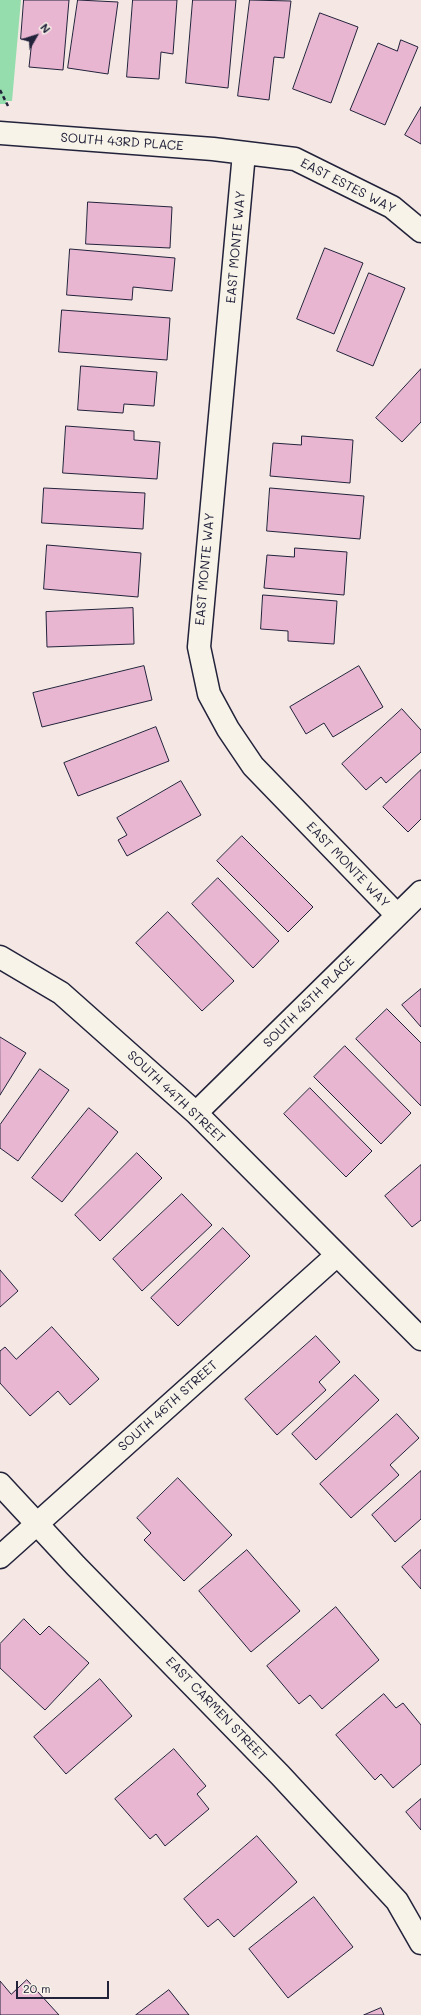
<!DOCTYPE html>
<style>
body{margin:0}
#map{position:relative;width:421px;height:2015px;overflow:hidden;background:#f4e7e4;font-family:Mali,sans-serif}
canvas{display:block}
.north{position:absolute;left:16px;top:16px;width:40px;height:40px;-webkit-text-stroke:3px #f7f3e8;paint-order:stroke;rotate:51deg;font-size:11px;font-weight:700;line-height:16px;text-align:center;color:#22223b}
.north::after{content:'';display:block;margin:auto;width:14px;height:18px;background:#22223b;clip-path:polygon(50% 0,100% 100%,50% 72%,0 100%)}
.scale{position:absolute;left:16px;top:1981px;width:93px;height:18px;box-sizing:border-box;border:2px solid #22223b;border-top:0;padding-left:5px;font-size:12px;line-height:14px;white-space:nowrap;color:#22223b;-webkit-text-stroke:3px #f7f3e8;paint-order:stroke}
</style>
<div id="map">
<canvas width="421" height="2015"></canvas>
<div class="north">N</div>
<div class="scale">20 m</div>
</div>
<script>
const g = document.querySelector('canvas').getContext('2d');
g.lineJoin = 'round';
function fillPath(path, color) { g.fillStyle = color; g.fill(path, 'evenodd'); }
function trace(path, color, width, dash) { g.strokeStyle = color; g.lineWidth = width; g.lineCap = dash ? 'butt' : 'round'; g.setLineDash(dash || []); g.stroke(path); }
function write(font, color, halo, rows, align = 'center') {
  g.font = font + ' Mali,sans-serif'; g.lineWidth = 4; g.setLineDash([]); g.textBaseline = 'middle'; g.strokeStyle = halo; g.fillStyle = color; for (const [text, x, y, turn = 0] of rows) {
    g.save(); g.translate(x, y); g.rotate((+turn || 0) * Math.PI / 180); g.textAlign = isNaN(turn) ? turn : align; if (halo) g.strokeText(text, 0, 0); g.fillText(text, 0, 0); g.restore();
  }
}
const green = new Path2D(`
 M0 0H21L12 101H6V104H0Z`);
const building = new Path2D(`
 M24 0H69L63 70 29 67 32 40 21 39Z
 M78 0 118 2 108 74 68 68Z
 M133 0H177L173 54 161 52 159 79 127 77Z
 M193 0H236L228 88 186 83Z
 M250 0 291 1 284 58 274 57 269 100 238 96Z
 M320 13 358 27 331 103 293 89Z
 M401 40 418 47 385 125 350 110 378 43 397 51Z
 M421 107V144L405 135Z
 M88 202 172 207 170 248 86 244Z
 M325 248 363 263 334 334 297 319Z
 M70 249 175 258 172 291 133 287 132 300 67 295Z
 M369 273 405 288 373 366 337 351Z
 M62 310 170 318 167 360 59 352Z
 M81 366 157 372 154 406 124 404 123 413 78 410Z
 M421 369V422L402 442 376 418Z
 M66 426 134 431V440L160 442 157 479 63 473Z
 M302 436 353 440 350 483 270 476 273 443 301 445Z
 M44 488 145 493 143 529 42 523Z
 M270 488 364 496 360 539 267 531Z
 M47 545 141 553 138 597 44 589Z
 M295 548 347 552 344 595 264 588 267 555 294 557Z
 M263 595 337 601 334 644 288 641V631L261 629Z
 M133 608 134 644 47 647 46 612Z
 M144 666 152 700 42 727 33 693Z
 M359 666 383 707 333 737 324 723 306 734 290 707Z
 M402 709 421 730V752L386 783 381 777 366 790 342 764Z
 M156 727 169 761 78 796 64 763Z
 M421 770V819L408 832 383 807Z
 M181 781 201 815 127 856 118 840 127 835 117 818Z
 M242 836 313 907 288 932 217 861Z
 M218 878 279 941 253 968 192 904Z
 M168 912 234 981 202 1011 136 943Z
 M421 989V1027L402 1005Z
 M387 1009 421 1043V1106L356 1039Z
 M0 1037 26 1053 0 1095Z
 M345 1046 411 1113 381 1144 314 1077Z
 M40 1069 69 1090 18 1161 0 1148V1125Z
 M310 1088 372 1151 346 1177 284 1114Z
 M89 1108 118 1132 62 1202 32 1178Z
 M137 1153 162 1178 100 1241 75 1215Z
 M421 1165V1220L412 1227 385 1196Z
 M182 1194 212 1225 142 1291 113 1259Z
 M223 1228 250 1256 178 1326 151 1298Z
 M0 1270 18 1291 0 1307Z
 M52 1327 99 1379 70 1405 58 1391 30 1416 0 1383V1351L5 1347 16 1359Z
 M316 1336 340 1362 319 1382 326 1390 277 1435 245 1399Z
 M355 1375 379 1400 316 1460 292 1434Z
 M397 1414 419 1438 390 1465 399 1475 351 1518 320 1484Z
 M421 1471V1519L395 1542 372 1515Z
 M178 1478 232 1535 184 1581 144 1540 151 1533 137 1518Z
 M247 1550 300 1611 251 1652 199 1591Z
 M421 1550V1589L402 1567Z
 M336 1607 379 1660 322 1709 310 1695 299 1704 267 1666Z
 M24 1619 40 1635 49 1626 89 1663 45 1710 0 1668V1644Z
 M100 1679 132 1716 66 1774 34 1737Z
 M384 1694 396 1708 403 1703 421 1725V1764L393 1788 381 1774 375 1780 336 1735Z
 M174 1749 206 1786 197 1794 209 1809 165 1846 156 1834 150 1839 115 1799Z
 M421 1799V1830L406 1812Z
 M257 1836 297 1882 234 1937 218 1919 208 1927 184 1899Z
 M314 1897 353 1947 288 1998 249 1949Z
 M27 1980 59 2015H0V1981L11 1994Z
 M169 1990 189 2015H136Z
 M381 2008 384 2015H364Z`);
const path = new Path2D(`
 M0 90 8 106`);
const minor = new Path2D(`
 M0 133 213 149 295 159 392 207 421 231
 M244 153 199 647 209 694 228 729 253 766 397 915
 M0 957 61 993 196 1113 421 1339
 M196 1113 421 892
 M0 1484 76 1566 280 1775 397 1901 421 1943
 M0 1557 337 1255`);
const streetNames = [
 ["SOUTH 43RD PLACE",122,142,4],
 ["EAST ESTES WAY",348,186,27],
 ["EAST MONTE WAY",236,247,-85],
 ["EAST MONTE WAY",205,569,-85],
 ["EAST MONTE WAY",348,865,46],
 ["SOUTH 45TH PLACE",309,1002,-45],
 ["SOUTH 44TH STREET",176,1097,43],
 ["SOUTH 46TH STREET",168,1406,-42],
 ["EAST CARMEN STREET",216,1709,46]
];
fillPath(green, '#95ddac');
fillPath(building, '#e9b6d2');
trace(building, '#22223b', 1);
trace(minor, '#22223b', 25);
trace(path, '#22223b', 2.5, [4, 3]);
trace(minor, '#f7f3e8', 22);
write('13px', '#22223b', '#f7f3e8', streetNames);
</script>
